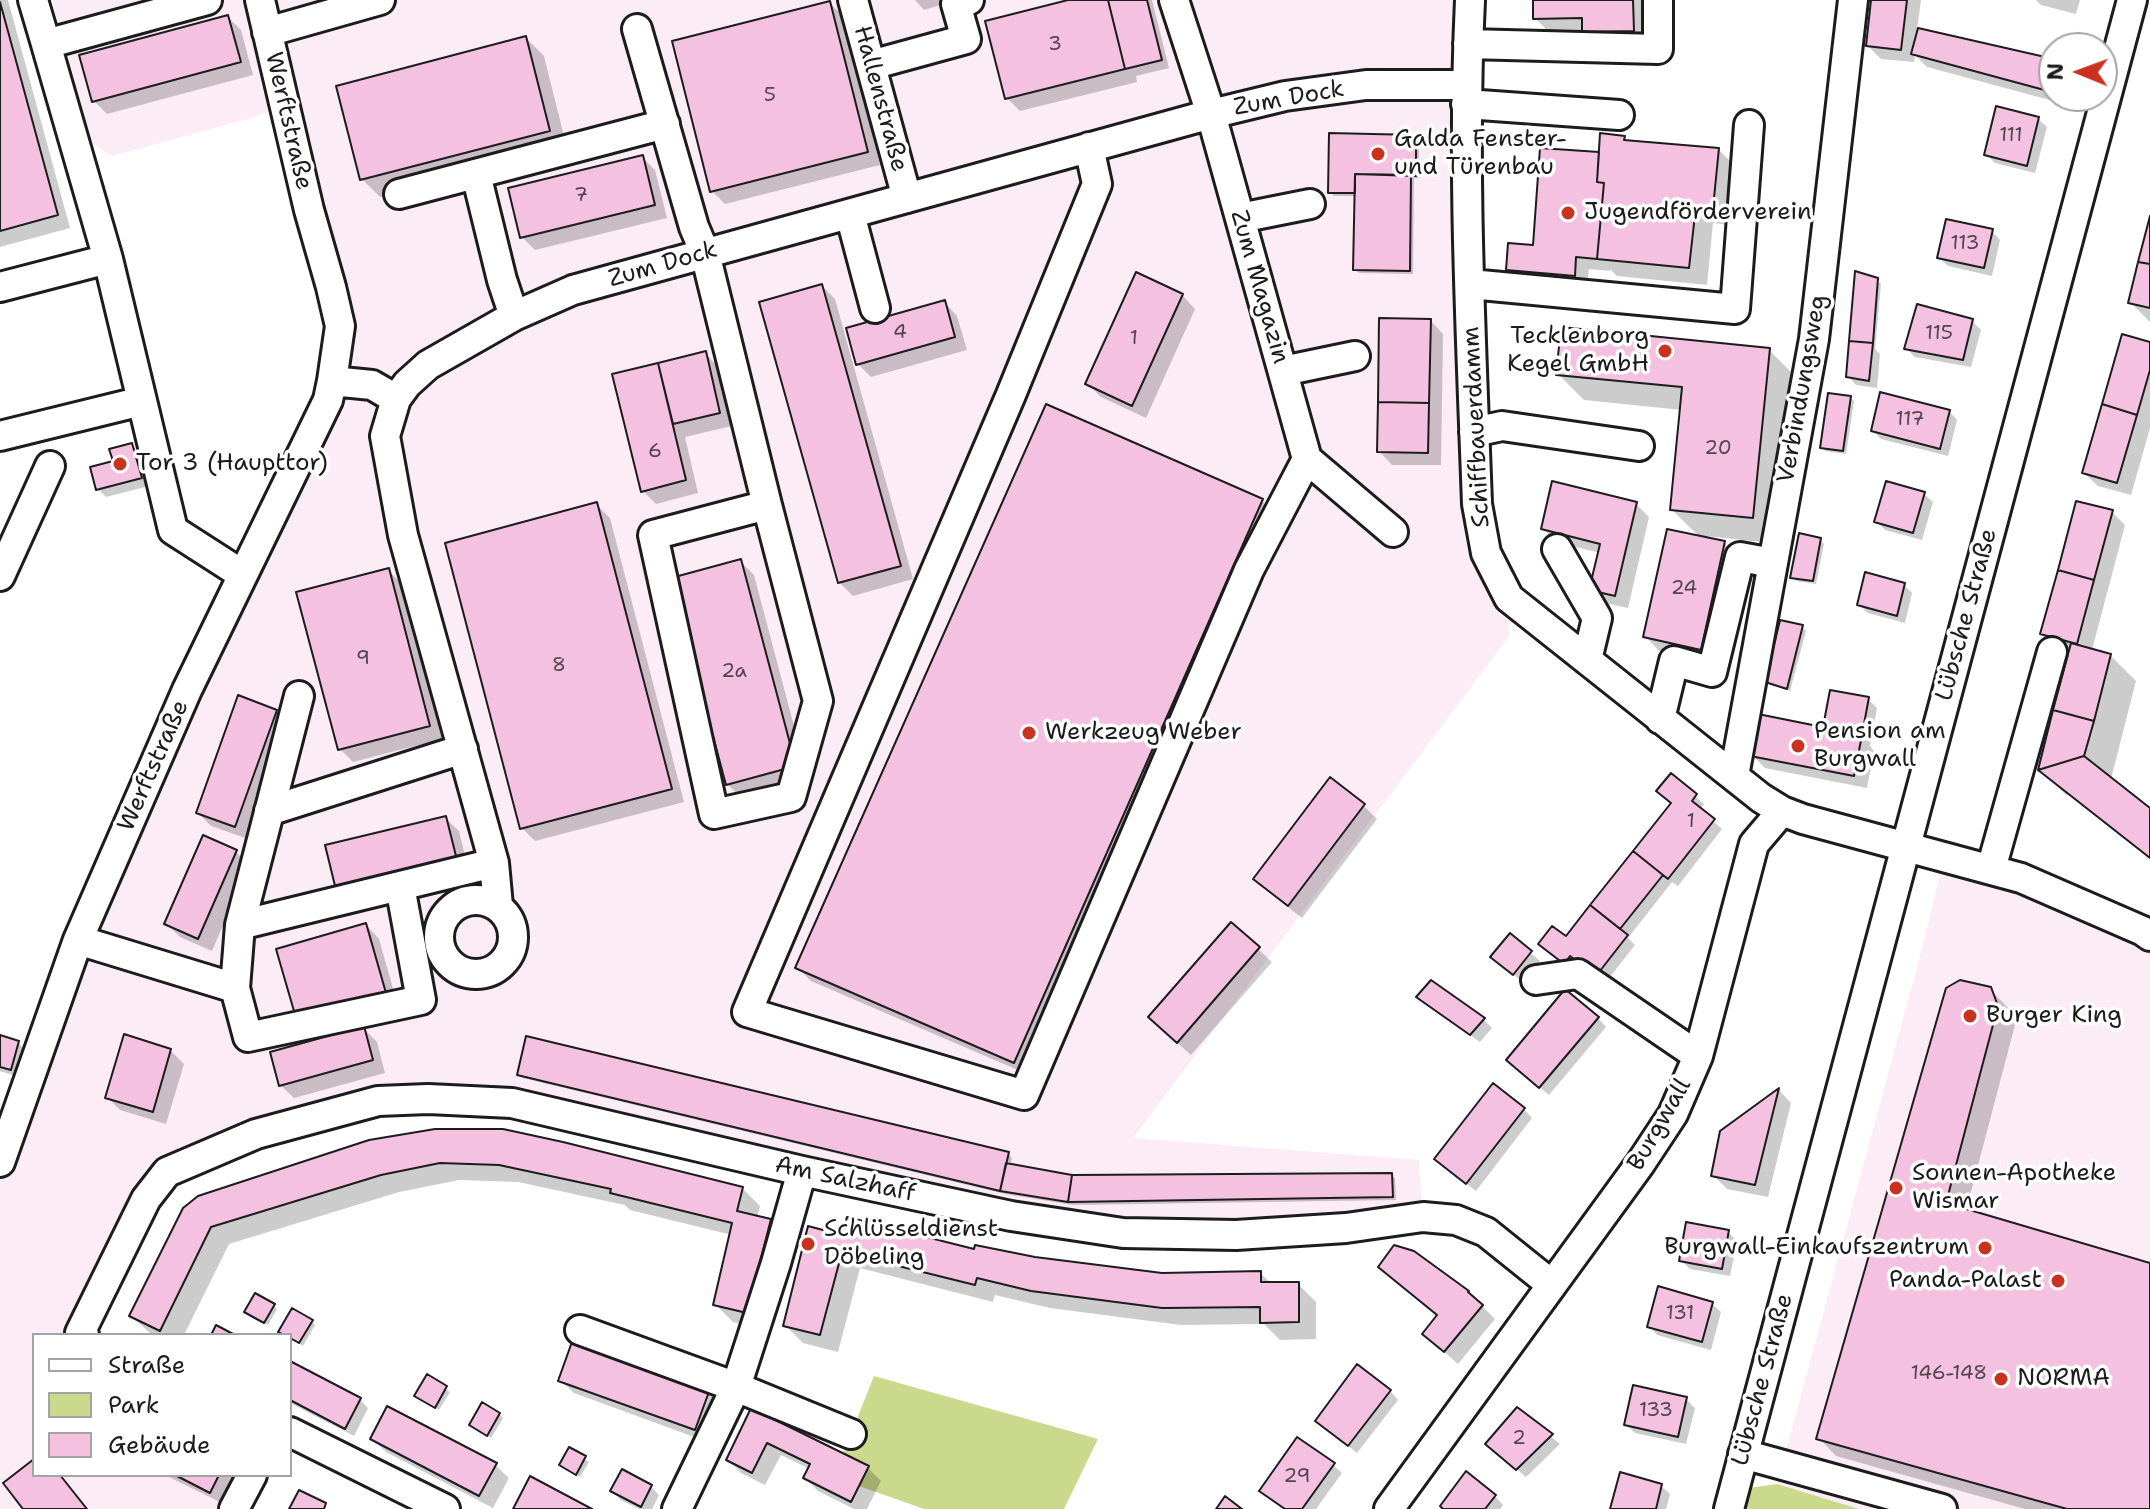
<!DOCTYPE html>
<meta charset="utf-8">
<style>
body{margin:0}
#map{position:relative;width:2150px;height:1509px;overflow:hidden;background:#fff;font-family:"Shantell Sans",sans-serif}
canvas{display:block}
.legend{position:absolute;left:32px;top:1333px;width:260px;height:144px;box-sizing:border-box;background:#fff;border:2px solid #a4a4a4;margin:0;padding:10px 14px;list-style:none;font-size:24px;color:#1c1c1c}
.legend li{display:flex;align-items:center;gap:16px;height:40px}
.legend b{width:40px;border:2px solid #a4a4a4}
.north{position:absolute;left:2038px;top:32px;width:80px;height:80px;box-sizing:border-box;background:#fff;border:2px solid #a4a4a4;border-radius:50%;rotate:271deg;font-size:22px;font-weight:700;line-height:32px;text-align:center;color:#1c1c1c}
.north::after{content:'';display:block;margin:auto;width:28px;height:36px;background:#c8321e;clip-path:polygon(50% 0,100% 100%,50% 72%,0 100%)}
</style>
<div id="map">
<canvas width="2150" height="1509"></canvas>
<ul class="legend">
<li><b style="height:10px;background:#fff"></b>Straße</li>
<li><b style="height:22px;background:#cbd98d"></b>Park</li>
<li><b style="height:22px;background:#f4c1e0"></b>Gebäude</li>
</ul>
<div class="north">N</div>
</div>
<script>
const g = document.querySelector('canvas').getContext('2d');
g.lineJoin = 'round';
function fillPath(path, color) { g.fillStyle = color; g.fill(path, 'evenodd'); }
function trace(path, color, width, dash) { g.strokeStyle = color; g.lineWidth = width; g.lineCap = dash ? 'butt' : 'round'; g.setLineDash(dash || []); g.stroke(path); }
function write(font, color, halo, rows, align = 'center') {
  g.font = font + ' "Shantell Sans",sans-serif'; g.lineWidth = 7; g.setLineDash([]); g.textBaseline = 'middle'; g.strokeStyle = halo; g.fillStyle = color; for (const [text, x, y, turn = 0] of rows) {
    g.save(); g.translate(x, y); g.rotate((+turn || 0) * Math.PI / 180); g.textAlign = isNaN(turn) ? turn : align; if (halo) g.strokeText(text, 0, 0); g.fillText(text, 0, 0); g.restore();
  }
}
const built = new Path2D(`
 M52 0H1470L1474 432 1509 598V636L1133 1138 1419 1160 1423 1217 1123 1233 512 1103 378 1101 168 1172 84 1335H34V1475H252L234 1509H0V1162L18 1108 310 438 340 326 284 106 255 117 112 156 88 141Z
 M1944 857 2150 936V1509H1859L1777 1484 1922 949Z`);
const green = new Path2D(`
 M874 1376 1098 1439 1064 1509H924L859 1486 869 1467 843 1454Z
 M1777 1484 1859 1509H1729L1734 1490Z`);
const shadow = new Path2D(`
 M0 0H8L70 228 0 247Z
 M915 0H957L924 10Z
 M1076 0H1152L1169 68 1136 76 1137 82 1020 111 1007 98Z
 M1535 0H1645L1646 43 1597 44 1584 30 1548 31 1535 18Z
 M1873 0H1921L1917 30 2054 61V96H2063L2061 103 1927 67 1915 55 1914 62 1881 59 1868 46Z
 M2036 0H2080L2076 14 2041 5Z
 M830 3 843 16 880 165 725 204 712 191Z
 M228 17 241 30 253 75 107 114 94 101Z
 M526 38 544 56 567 148 380 197 362 179Z
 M2038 119 2047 127 2035 173 1995 163 1986 154Z
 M1416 137 1419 140V178H1414L1413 274 1359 273 1355 269 1357 196H1334L1330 192Z
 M1624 137 1629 142 1718 149 1736 167 1730 225 1713 223 1707 285 1617 276 1610 269V271L1589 269 1587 288 1521 283 1508 270 1534 247 1600 154Z
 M642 157 655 170 667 218 535 250 522 237Z
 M2150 222V322L2130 302Z
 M1992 231 2000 240 1992 276 1948 266 1939 257Z
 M1877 280 1881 284 1875 349 1880 354 1877 388 1856 385 1848 376Z
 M822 286 835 299 913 579 853 596 839 582Z
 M1182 295 1195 309 1146 418 1101 397 1088 384Z
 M944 302 957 316 967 350 871 377 858 364Z
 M1430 320 1443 334 1441 465H1392L1379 451Z
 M1972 321 1981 330 1971 367 1915 357 1907 349Z
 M2150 344V428L2131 495 2098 486 2084 473Z
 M1769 350 1795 376 1779 544 1706 536V539L1724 543 1737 557 1714 662 1658 650 1645 636 1701 538 1672 510 1682 410 1584 400 1558 374Z
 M705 353 718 367 732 426 685 437 698 493 656 504 643 491 615 375Z
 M1850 397 1854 401 1846 454 1825 451 1822 447Z
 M1949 411 1957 420 1948 456 1881 439 1873 431Z
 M132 445 140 454 149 486 106 497 98 489 115 462Z
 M1924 494 1933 502 1922 540 1885 530 1876 521Z
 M1262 501 1275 514 1027 1074 811 981 797 967Z
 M1636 504 1649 517 1628 608 1605 603 1592 589 1600 553 1557 542 1543 529Z
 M597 505 610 518 684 802 535 841 522 828Z
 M2112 512 2125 525 2092 650 2110 655 2136 681 2111 779 2150 810V858L2068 794 2066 795 2040 770 2071 651 2056 647 2043 634Z
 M1820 540 1824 544 1816 584 1796 581 1792 577Z
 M741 562 754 575 808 779 741 797 727 784Z
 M388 570 401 583 442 739 353 762 340 749Z
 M1904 585 1912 593 1905 623 1868 613 1859 605Z
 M1802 627 1806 631 1790 691 1771 685 1767 682Z
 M1868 699 1877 708 1870 746 1874 751 1867 788 1765 768 1752 755 1830 731 1825 726Z
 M276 711 290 725 248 839 211 826 198 813Z
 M1671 776 1704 804 1700 810 1722 829 1678 886 1672 882 1628 938 1635 945 1605 983 1573 971 1549 952 1566 939 1673 804Z
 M1364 806 1377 819 1302 918 1269 892 1255 879Z
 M445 818 459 831 470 877 352 906Z
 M236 852 249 865 212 951 180 937 167 924Z
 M1231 924 1272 962 1191 1055 1163 1030Z
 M366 925 379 939 398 1006 279 950Z
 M1510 936 1540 961 1523 982 1502 966Z
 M1432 983 1484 1020 1492 1028 1480 1042 1427 1005Z
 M1990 989 2008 1008 2015 1025 1966 1211 2150 1266V1509H2025L1836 1456 1819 1438Z
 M1598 1018 1606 1027 1549 1095 1517 1068Z
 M363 1028 377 1042 385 1073 294 1098 280 1085Z
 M0 1037 18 1043 27 1051 19 1077 0 1071Z
 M170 1050 184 1064 166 1124 120 1110 107 1097Z
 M519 1075 1008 1154 1012 1158 1010 1165 1072 1177 1391 1175 1395 1178 1396 1200 1073 1205 1005 1194 523 1078Z
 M1779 1090 1791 1103 1768 1197 1727 1189 1713 1175 1722 1133Z
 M1524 1109 1532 1118 1476 1191 1445 1167Z
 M370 1142 742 1188 760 1206 757 1218 770 1221 788 1239 765 1330 733 1322 715 1304 732 1235 630 1210 625 1205 518 1182 459 1180 399 1192 229 1244 184 1335H152L131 1316 185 1209Z
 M1728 1232 1737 1241 1730 1276 1690 1269 1681 1260Z
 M844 1238 1162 1275 1260 1273 1272 1284H1298L1316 1302V1339L1280 1340 1264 1324 1181 1325 1050 1308 995 1295 993 1302 860 1268 838 1352 803 1343 785 1325Z
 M1381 1267 1468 1292 1495 1319 1458 1364 1424 1334 1439 1316 1394 1280Z
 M1712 1304 1721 1312 1711 1350 1657 1335 1649 1326Z
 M274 1306 277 1309 268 1325 250 1315Z
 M311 1321 315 1325 303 1346 290 1338V1335H285Z
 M290 1364 360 1400 368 1408 354 1436 290 1403Z
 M428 1377 450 1392 439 1410 421 1399Z
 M560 1380 709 1391 722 1404 708 1442 574 1393Z
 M1390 1391 1398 1400 1357 1453 1317 1421Z
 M1686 1399 1695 1408 1686 1444 1635 1433 1626 1424Z
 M1517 1410 1560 1444 1526 1477 1497 1452Z
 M752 1411 868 1468 881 1481 867 1509H854L818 1491 805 1478 810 1469 781 1455 765 1485 741 1473 728 1460Z
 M499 1414 503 1418 491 1438 476 1429Z
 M372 1439 495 1465 509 1478 493 1508 386 1452Z
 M570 1450 589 1462 580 1477 561 1465Z
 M1333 1465 1342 1473 1316 1509H1284L1262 1491Z
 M165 1475H239L224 1504Z
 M1661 1486 1670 1494 1666 1509H1613Z
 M651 1487 659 1495 652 1509H639L621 1500 612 1491Z
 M1495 1496 1503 1505 1500 1509H1445Z`);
const building = new Path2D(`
 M1068 0H1108L1125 69 1005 99 985 21Z
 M1108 0H1147L1162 60 1125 69Z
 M1533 0H1633L1634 31 1582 32V18L1533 19Z
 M1871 0H1907L1901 50 1866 46Z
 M830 1 868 152 710 192 672 41Z
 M0 2 58 215 0 231Z
 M228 15 241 62 92 102 79 55Z
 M1918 28 2054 59 2048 91 1911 54Z
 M526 36 550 131 360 180 336 86Z
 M1996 106 2039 117 2027 166 1984 155Z
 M1329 133 1416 135V176L1355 174V193H1328Z
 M1600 133 1625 136 1624 140 1719 148 1713 208 1696 206 1689 268 1597 259 1604 183 1597 182Z
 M1540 148 1599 152 1597 182 1604 183 1597 259 1576 257 1575 276 1506 270 1508 243 1533 245Z
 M643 155 655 205 520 238 508 188Z
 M1355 174 1411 175 1410 271 1353 270Z
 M2150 216V264L2138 262Z
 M1946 219 1993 229 1984 268 1937 258Z
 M2138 262 2150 264V308L2128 303Z
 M1855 271 1878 278 1873 343 1849 341Z
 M1136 272 1183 294 1132 406 1085 384Z
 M822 284 901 566 838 583 759 302Z
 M945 300 955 337 856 365 846 328Z
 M1917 304 1973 319 1963 360 1904 349Z
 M1379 318 1431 319 1429 403 1378 402Z
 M1561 327 1770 348 1753 518 1670 510 1682 387 1556 375Z
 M2122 334 2150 342V370L2137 415 2102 404Z
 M1849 341 1873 343 1869 381 1846 377Z
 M706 351 720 413 673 424 658 363Z
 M658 363 686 480 641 492 612 374Z
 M1880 392 1950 410 1940 449 1871 431Z
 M1828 393 1851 396 1843 451 1820 448Z
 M1378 402 1429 403 1428 453 1377 452Z
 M1046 404 1263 499 1014 1063 795 968Z
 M2102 404 2137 415 2117 483 2082 473Z
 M132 443 142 478 96 490 90 467 113 461 109 449Z
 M1552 481 1637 502 1615 596 1589 590 1600 544 1541 529Z
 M1886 481 1925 492 1913 533 1874 522Z
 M2076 501 2113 510 2094 580 2058 570Z
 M597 502 672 789 520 829 445 543Z
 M1667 529 1725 541 1701 650 1643 637Z
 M1799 533 1821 538 1813 581 1790 578Z
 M741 559 796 766 726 785 671 578Z
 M389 568 430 726 338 750 296 592Z
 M2058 570 2094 580 2077 644 2040 634Z
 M1865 572 1905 583 1897 616 1857 605Z
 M1780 620 1803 625 1787 689 1765 682Z
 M2071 643 2111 654 2094 721 2053 710Z
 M1830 690 1869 697 1862 735 1823 727Z
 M238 695 277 710 235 827 196 813Z
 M2053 710 2094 721 2084 756 2038 770Z
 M1758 714 1862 735 1854 776 1750 756Z
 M2084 756 2150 808V858L2038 770Z
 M1671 773 1697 794 1692 801 1715 819 1668 879 1633 851 1671 803 1656 791Z
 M1330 777 1365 804 1288 906 1253 879Z
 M446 816 458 864 337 894 325 845Z
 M203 835 237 850 198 939 164 924Z
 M1633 851 1663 875 1620 929 1590 905Z
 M1590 905 1628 935 1596 976 1570 956 1564 964 1538 944 1552 926 1566 936Z
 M1231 922 1260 947 1177 1043 1148 1017Z
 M366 923 386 993 296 1018 276 949Z
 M1510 933 1532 951 1513 975 1490 957Z
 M1431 980 1485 1018 1470 1035 1416 997Z
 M1960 980 1991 987 1998 1006 1946 1203 2150 1263V1509H2067L1816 1439 1946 988Z
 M1565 989 1599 1017 1539 1088 1506 1060Z
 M364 1026 373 1060 279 1086 270 1052Z
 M124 1034 171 1049 153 1112 105 1098Z
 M0 1035 19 1041 11 1070 0 1067Z
 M526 1036 1009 1152 1000 1191 517 1075Z
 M1493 1083 1525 1108 1466 1184 1434 1159Z
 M1779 1088 1755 1185 1711 1176 1720 1131Z
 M435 1129H503L563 1142 743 1187 737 1211 771 1219 747 1313 713 1305 732 1223 610 1193 611 1189 499 1165 440 1163 381 1175 211 1227 160 1331 129 1316 183 1208 198 1196 369 1140Z
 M1006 1163 1072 1175 1068 1202 1000 1191Z
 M1392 1173 1393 1197 1068 1202 1072 1175Z
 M847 1217 974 1249 975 1245 1035 1257 1162 1273 1261 1271V1282H1299V1322L1260 1323V1307L1162 1308 1031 1291 977 1278 975 1285 842 1252 820 1335 783 1326 808 1226 842 1235Z
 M1686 1222 1729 1230 1722 1269 1679 1261Z
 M1394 1245 1414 1251 1469 1291 1468 1292 1483 1305 1444 1352 1422 1334 1437 1315 1378 1267Z
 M1658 1286 1713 1302 1702 1342 1647 1327Z
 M255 1293 275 1304 264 1323 244 1312Z
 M292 1308 313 1320 299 1343 290 1338V1335H284L278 1332Z
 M216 1325 235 1335H211Z
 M573 1339 710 1389 695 1430 558 1381Z
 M290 1361 361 1398 345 1429 290 1400Z
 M1357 1364 1391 1390 1348 1446 1315 1421Z
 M427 1374 447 1386 435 1408 414 1396Z
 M1633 1385 1687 1397 1678 1437 1624 1425Z
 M482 1402 500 1413 487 1436 469 1425Z
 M387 1406 497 1463 479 1496 370 1439Z
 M1517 1407 1553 1434 1516 1470 1485 1444Z
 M751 1408 869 1466 851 1502 803 1478 810 1464 767 1443 752 1473 726 1460Z
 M1297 1437 1335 1463 1302 1509H1285L1259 1491Z
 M569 1447 586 1456 576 1475 559 1465Z
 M34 1459V1475H60L87 1509H23L3 1483Z
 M622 1469 652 1485 641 1507 610 1491Z
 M1466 1471 1496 1495 1485 1509H1443L1440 1506Z
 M1620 1472 1662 1484 1656 1509H1610Z
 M175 1475H219L210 1493Z
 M530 1476 592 1509H513Z
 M299 1490 326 1503 324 1509H289Z
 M1225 1496 1242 1509H1216Z`);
const minor = new Path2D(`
 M33 0 46 44 207 0
 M260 0 309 210 331 287 340 326 332 381 372 385 396 399
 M853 0 907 198
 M1174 0 1211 114 1307 459 1393 532
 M1470 0C1462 168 1471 336 1477 504L1486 553 1509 598 1761 798 1782 811 1803 819 2021 878 2143 931 2150 936
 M637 29 694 227 705 253 767 505
 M267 32 380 0
 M1468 44 1658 49V0
 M871 65 966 39 956 4 969 0
 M1466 104 1619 115
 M1089 147 1097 184 1010 397 747 1012 1024 1095 1249 570 1307 459
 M476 174 502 280 514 316
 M399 194 665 124
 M850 214 875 308
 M1240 218 1310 204
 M108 259 173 530 243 575
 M1470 284 1735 309 1749 125
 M0 287 108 259 46 44
 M1283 371 1355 356
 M1474 432 1502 426 1639 446
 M0 436 142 401
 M767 505 818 701 791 797 714 814 653 535Z
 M1557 549 1597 618 1587 660
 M0 576 50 466
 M1660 719 1674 661 1712 672 1740 557 1773 563
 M1734 776 1814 339 1853 0
 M269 811 463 749
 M1991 869 2052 652
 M439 937a37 37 0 1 1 74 0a37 37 0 1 1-74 0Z
 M498 906 494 863 403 535 385 436 396 399 407 384 428 365 514 316 573 290 1211 114 1285 96 1366 85H1466
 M240 925 494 863
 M78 940 235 988 240 925 299 696
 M1536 980 1578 974 1698 1056
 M235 988 248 1037 421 1000 400 886
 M0 1162 78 940 187 690 328 400 332 381
 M580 1330 736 1387 851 1434
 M84 1335 80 1333 146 1199 167 1172 256 1134 378 1101 428 1099 512 1103 802 1171 1011 1216 1123 1233 1236 1235 1346 1228 1423 1217 1456 1220 1486 1232 1552 1285
 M290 1432 445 1509
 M1743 1454 1942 1509
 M234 1509 252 1475
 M677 1509 736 1387 776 1263 802 1171
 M1389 1509 1640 1164 1673 1114 1698 1056 1754 844 1782 811
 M1729 1509 2132 0`);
const markers = [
 [1378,154,8,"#c8321e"],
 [1568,213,8,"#c8321e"],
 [1665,351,8,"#c8321e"],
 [120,464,8,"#c8321e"],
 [1029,733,8,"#c8321e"],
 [1798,746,8,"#c8321e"],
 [1970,1016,8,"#c8321e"],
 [1896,1188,8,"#c8321e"],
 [808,1244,8,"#c8321e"],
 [1985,1248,8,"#c8321e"],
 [2058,1281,8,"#c8321e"],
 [2001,1379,8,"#c8321e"]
];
const numberNames = [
 ["3",1055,45],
 ["5",770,96],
 ["111",2011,136],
 ["7",581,196],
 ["113",1965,244],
 ["4",900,333],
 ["115",1939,334],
 ["1",1134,339],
 ["117",1910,420],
 ["20",1718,449],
 ["6",655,452],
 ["24",1684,589],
 ["9",363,659],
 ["8",559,666],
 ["2a",734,672],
 ["1",1691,822],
 ["131",1680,1314],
 ["146-148",1949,1374],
 ["133",1656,1411],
 ["2",1519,1439],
 ["29",1297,1477]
];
const streetNames = [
 ["Hallenstraße",880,99,75],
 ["Zum Dock",1289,99,-10],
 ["Werftstraße",288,121,77],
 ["Zum Dock",663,265,-16],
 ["Zum Magazin",1259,287,74],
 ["Verbindungsweg",1803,389,-80],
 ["Schiffbauerdamm",1477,427,-93],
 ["Lübsche Straße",1967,615,-75],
 ["Werftstraße",154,766,-66],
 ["Burgwall",1660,1125,-60],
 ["Am Salzhaff",845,1180,12],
 ["Lübsche Straße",1763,1380,-75]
];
const poiNames = [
 ["Galda Fenster-",1394,140],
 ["und Türenbau",1394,168],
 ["Jugendförderverein",1584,213],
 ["Tecklenborg",1649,337,"right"],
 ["Kegel GmbH",1649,365,"right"],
 ["Tor 3 (Haupttor)",136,464],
 ["Pension am",1814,732],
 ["Burgwall",1814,760],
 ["Werkzeug Weber",1045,733],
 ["Burger King",1986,1016],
 ["Sonnen-Apotheke",1912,1174],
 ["Wismar",1912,1202],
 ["Schlüsseldienst",824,1230],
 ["Döbeling",824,1258],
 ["Burgwall-Einkaufszentrum",1969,1248,"right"],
 ["Panda-Palast",2042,1281,"right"],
 ["NORMA",2017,1379]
];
fillPath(built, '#fcecf6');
fillPath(green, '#cbd98d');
fillPath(shadow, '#0003');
fillPath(building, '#f4c1e0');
trace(building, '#1c1c1c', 2);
trace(minor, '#1c1c1c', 34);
trace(minor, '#fff', 28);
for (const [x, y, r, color] of markers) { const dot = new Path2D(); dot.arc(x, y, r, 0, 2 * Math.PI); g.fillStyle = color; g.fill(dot); trace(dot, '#fff', 3); }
write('20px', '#52454d', null, numberNames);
write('24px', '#1c1c1c', '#fff', streetNames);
write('24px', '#1c1c1c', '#fff', poiNames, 'left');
</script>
